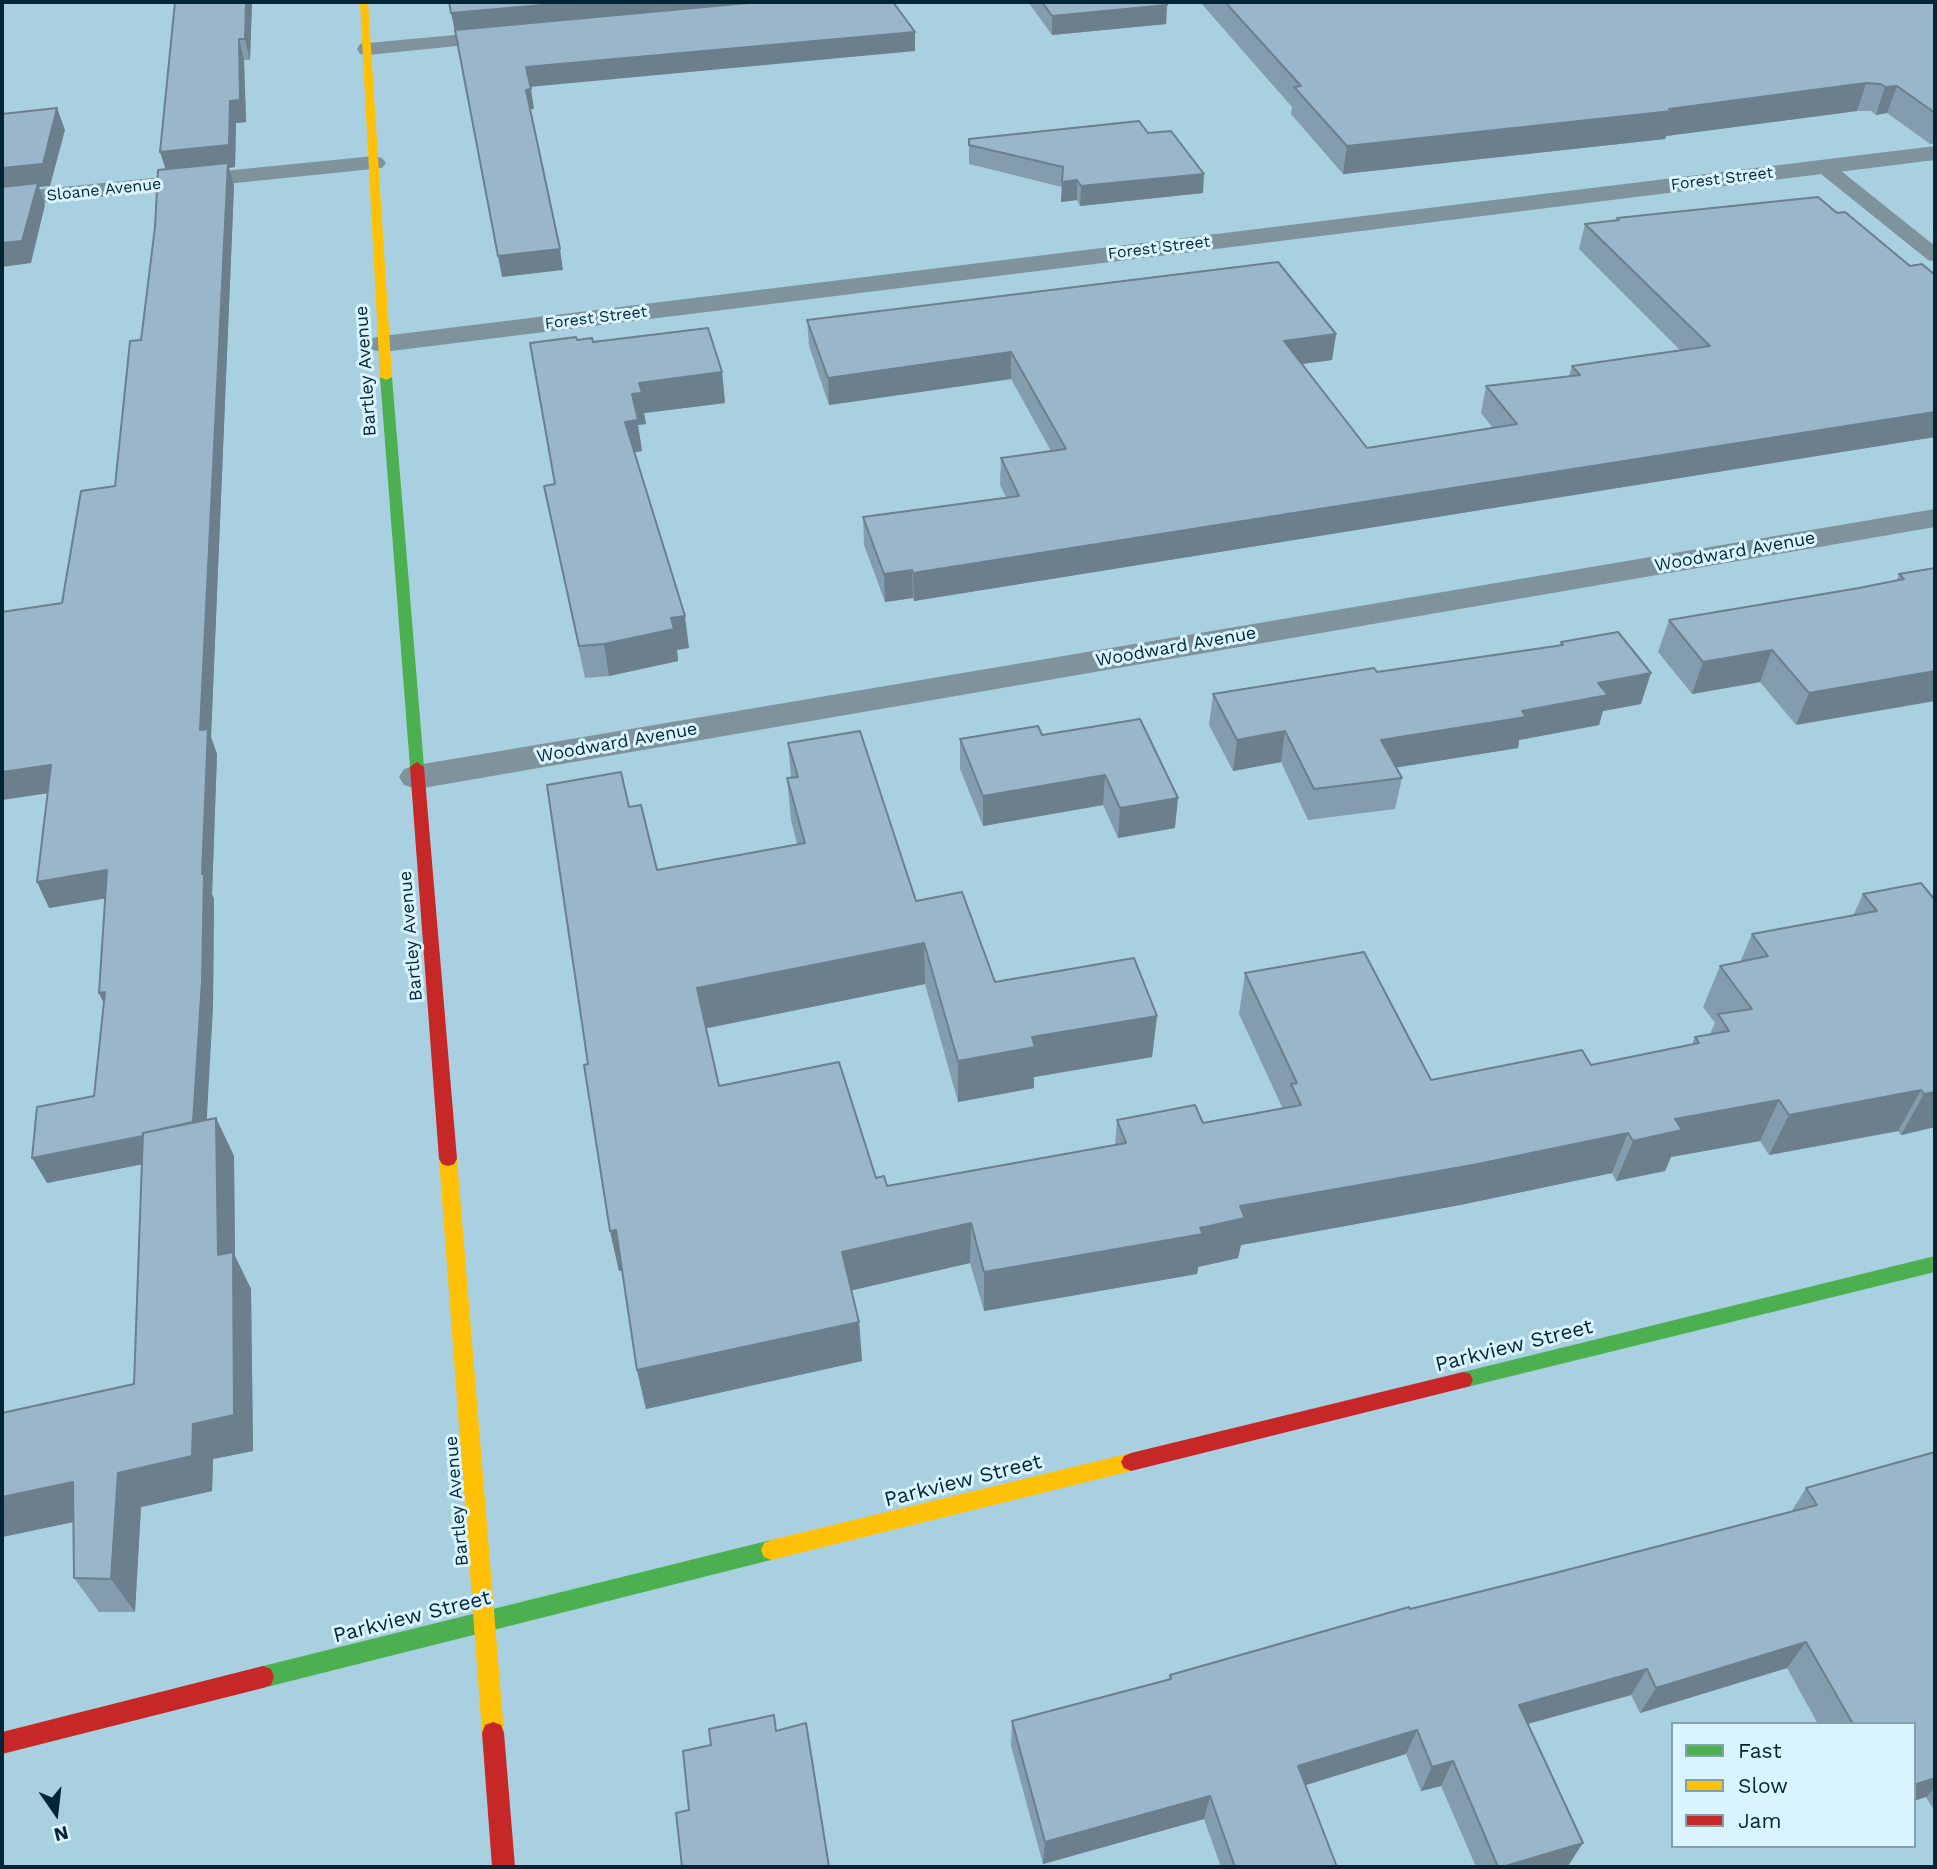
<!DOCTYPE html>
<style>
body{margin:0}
#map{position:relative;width:1937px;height:1869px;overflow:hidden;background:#a9d0e1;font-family:"Work Sans",sans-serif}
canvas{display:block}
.frame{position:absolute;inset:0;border:4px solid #002636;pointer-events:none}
.legend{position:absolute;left:1671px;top:1722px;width:245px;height:126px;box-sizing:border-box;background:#d9f3ff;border:2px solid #82a1af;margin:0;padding:9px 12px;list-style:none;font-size:21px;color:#002636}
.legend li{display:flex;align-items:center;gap:14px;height:35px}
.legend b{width:35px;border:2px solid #82a1af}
.north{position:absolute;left:21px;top:1778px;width:70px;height:70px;-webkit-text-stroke:5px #d9f3ff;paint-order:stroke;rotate:166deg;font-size:19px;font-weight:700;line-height:28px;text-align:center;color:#002636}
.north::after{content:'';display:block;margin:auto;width:24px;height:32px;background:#002636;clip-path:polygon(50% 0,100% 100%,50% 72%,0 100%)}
</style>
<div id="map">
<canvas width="1937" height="1869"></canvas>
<div class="frame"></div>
<ul class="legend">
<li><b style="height:9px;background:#4caf50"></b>Fast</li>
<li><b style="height:9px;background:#ffc107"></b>Slow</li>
<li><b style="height:9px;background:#c62828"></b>Jam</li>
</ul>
<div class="north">N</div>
</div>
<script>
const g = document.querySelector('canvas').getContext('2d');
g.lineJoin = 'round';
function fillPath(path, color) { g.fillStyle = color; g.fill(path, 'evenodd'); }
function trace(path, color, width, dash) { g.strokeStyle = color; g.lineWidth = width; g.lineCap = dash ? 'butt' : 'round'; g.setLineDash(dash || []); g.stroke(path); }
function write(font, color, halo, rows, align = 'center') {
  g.font = font + ' "Work Sans",sans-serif'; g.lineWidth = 6; g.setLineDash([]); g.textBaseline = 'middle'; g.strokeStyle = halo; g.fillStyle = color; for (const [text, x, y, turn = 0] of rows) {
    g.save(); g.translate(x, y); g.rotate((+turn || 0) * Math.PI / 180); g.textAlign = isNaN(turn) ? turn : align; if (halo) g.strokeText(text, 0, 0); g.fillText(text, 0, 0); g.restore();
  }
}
const lane = new Path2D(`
 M1823 160 1830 162 1935 246V262L1928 260 1816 170 1813 166 1816 162Z`);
const street = new Path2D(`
 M509 30 516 32 520 36 516 40 368 55 360 54 357 49 360 44 368 43Z
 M1935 146V160L383 352 373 350 369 344 373 338 383 336Z
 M374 156 382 158 386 163 382 168 2 207V193Z
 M1935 509V527L417 789 404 785 399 777 404 769 417 765Z`);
const fast = new Path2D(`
 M386 374 392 377 424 767 417 772 410 767 380 377Z
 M1935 1256V1272L1463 1388 1456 1386 1453 1380 1456 1374 1463 1372Z
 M771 1540 778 1543 781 1550 778 1557 771 1560 263 1688 255 1685 252 1677 255 1669 263 1666Z`);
const slow = new Path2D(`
 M360 2H368L392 377 386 380 380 377Z
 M448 1152 454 1154 457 1159 504 1733 501 1741 493 1744 485 1741 482 1733 439 1159 442 1154Z
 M1131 1453 1138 1456 1141 1462 1138 1468 1131 1471 771 1560 764 1557 761 1550 764 1543 771 1540Z`);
const jam = new Path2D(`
 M417 762 424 767 457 1159 454 1164 448 1166 442 1164 439 1159 410 767Z
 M1463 1372 1470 1374 1473 1380 1470 1386 1463 1388 1131 1471 1124 1468 1121 1462 1124 1456 1131 1453Z
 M263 1666 271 1669 274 1677 271 1685 263 1688 2 1754V1732Z
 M493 1722 501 1725 504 1733 515 1867H492L482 1733 485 1725Z`);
const wall = new Path2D(`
 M252 2 250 60H244L246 122 236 123 235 167 229 168 234 186 211 737 217 754 212 894 214 899 213 1006 206 1120 216 1118 234 1156 235 1256 251 1289 253 1451 213 1459 212 1491 141 1507 135 1612H99L74 1578 73 1522 2 1537V1413L134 1384 142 1164 47 1183 94 1096 104 1004 99 993 106 898 49 908 48 793 62 603 115 486 141 340 166 170Z
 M1028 2H1164L1167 5 1166 24 1052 35Z
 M1200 2H1935V144H1930L1887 113 1876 115 1871 111H1857L1666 136 1665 139 1343 174 1291 114 1292 107Z
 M1148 133 1203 193 1080 206 1077 200 1061 202 1062 187 969 164V139Z
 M1837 213 1910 266 1935 275V437L914 601 913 598 885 602 864 545 863 517 1006 497 1000 485 1001 458 1051 451 1011 379 829 405 809 346 807 320 1336 334 1332 360 1302 364 1367 448 1493 428 1481 413 1486 386 1569 376 1572 366 1680 350 1579 249 1585 224 1616 221 1617 218Z
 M577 340 593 342 722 372 725 403 644 413 646 424 638 425 642 451 635 452 689 648 677 650 678 661 609 676 585 678 544 486 555 484Z
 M1935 568 1796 725 1760 682 1692 694 1658 652 1669 620 1859 588 1897 580 1899 574Z
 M1561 642 1641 704 1603 711 1599 725 1519 740 1518 748 1396 767 1402 778 1395 809 1308 820 1281 762 1233 771 1209 725 1213 694 1377 672 1560 645Z
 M1140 719 1175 828 1118 838 1103 805 983 826 960 769V739L1042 735Z
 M788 743 916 901 995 982 1157 1016 1152 1057 1034 1077V1088L958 1102 925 984 706 1028 719 1086 876 1178 887 1186 1115 1145 1117 1120 1203 1123 1283 1109 1239 1014 1245 973 1431 1080 1591 1065 1692 1044 1695 1037 1710 1034 1715 1023 1703 1007 1720 966 1740 962 1752 934 1853 916 1863 894 1935 900V1127L1901 1135 1898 1131 1769 1155 1760 1141 1671 1157 1665 1171 1616 1181 1612 1173 1460 1205 1241 1245 1238 1258 1198 1267 1197 1274 984 1311 970 1263 851 1290 859 1322 862 1361 646 1409 637 1370 622 1270 619 1271 610 1231 588 1064 629 807 657 870 797 844 791 820 787 778H791Z
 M1935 1452V1812L1926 1797 1914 1724H1818L1787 1668 1640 1713 1631 1695 1528 1724 1568 1866 1564 1867H1476L1441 1786 1421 1791 1406 1754 1305 1785 1337 1867H1221L1204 1819 1043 1864 1011 1746 1012 1721 1169 1679 1170 1675 1410 1609 1559 1572 1791 1512 1806 1488Z`);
const shadedWall = new Path2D(`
 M246 2H252L250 60 245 39Z
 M576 2H778L455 32 451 13Z
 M1167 5 1166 24 1052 35V16Z
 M915 32V51L529 87 526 67Z
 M239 39 244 60 246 122 236 123 235 167 229 168 234 186 211 737 217 754 212 894 214 899 213 1006 205 1152 47 1183 32 1158 193 1126 202 874 200 730 167 174 160 152 230 101Z
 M1866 83 1857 111 1666 136 1665 139 1343 174 1347 146 1669 109Z
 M1897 86 1887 113 1876 115 1885 87Z
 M531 89 534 109H529L526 90Z
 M57 108 65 130 50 186 39 187 45 205 31 263 2 267V168Z
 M1204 174 1203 193 1080 206 1081 186Z
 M1077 180V200L1061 202 1062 182Z
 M560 249 563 270 502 277 498 256Z
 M1336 334 1332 360 1280 367 1284 341Z
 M1011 352V379L829 405 828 378Z
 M722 372 725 403 644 413 646 424 638 425 642 451 630 453 625 422 632 394 639 383Z
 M1935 412V437L914 601 913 573Z
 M912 570 913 598 885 602 884 574Z
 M685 616 689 648 677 650 678 661 609 676 604 644 671 618Z
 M1772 650 1760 682 1692 694 1703 662Z
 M1935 671V701L1796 725 1809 693Z
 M1651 673 1641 704 1603 711 1599 725 1519 740 1518 748 1375 771 1381 740 1522 711 1598 683Z
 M1285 731 1281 762 1233 771 1237 740Z
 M51 765 63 791 2 800V772Z
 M1105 775 1103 805 983 826V796Z
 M1178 798 1175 828 1118 838 1120 808Z
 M107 870 119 896 49 908 37 882Z
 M924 943 925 984 703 1029 697 988Z
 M105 992 112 1019 99 993Z
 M1157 1016 1152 1057 1034 1077V1088L958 1102V1061L1032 1037Z
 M1921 1090 1898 1131 1769 1155 1789 1115Z
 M1935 1092V1127L1901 1135 1924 1094Z
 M1779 1100 1760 1141 1671 1157 1665 1171 1616 1181 1633 1141 1675 1119Z
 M216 1118 234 1156 235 1256 251 1289 253 1451 213 1459 212 1491 141 1507 135 1612 111 1579 118 1473 193 1424 218 1255Z
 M1628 1133 1612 1173 1460 1205 1241 1245 1238 1258 1198 1267 1197 1274 984 1311V1272L1240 1206Z
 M971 1223 970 1263 845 1292 842 1252Z
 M616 1230 625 1269 619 1271 610 1231Z
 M859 1322 862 1361 646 1409 637 1370Z
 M73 1482 97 1517 2 1537V1497Z
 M1806 1642 1787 1668 1640 1713 1656 1688Z
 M1647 1669 1631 1695 1506 1730 1519 1705Z
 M1417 1730 1406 1754 1290 1790 1298 1766Z
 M1453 1761 1441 1786 1421 1791 1432 1767Z
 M1935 1778V1788L1926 1797 1914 1801V1785Z
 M1210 1796 1204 1819 1043 1864 1045 1842Z
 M1583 1843 1568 1866 1564 1867H1502Z`);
const building = new Path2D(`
 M175 2H246L245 39H239L240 100 230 101 229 145 160 152Z
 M449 2H576L451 13Z
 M759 2H893L915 32 526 67 531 89 526 90 560 249 498 256 455 30Z
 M1042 2H1164L1167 5 1052 16Z
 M1225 2H1935V113L1897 86 1885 87 1881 84 1866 83 1669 109 1672 111 1347 146 1294 87 1301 86Z
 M57 108 43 164 2 168V114Z
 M1139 121 1148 133 1171 131 1204 174 1081 186 1077 180 1062 182 1063 167 969 145V139Z
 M228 163 200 730 208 729 202 874H204L202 981 193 1122 143 1133V1136L32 1158 37 1107 94 1096 105 992 99 993 107 870 37 882 51 765 2 772V612L62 603 81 491 115 486 130 341 141 340 155 227 158 170Z
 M38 183 22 241 2 243V187Z
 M1818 197 1837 213 1845 212 1910 266 1922 264 1935 275V412L913 573 912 570 884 574 863 517 1019 496 1001 458 1066 449 1011 352 828 378 807 320 1278 262 1336 334 1284 341 1367 448 1517 424 1486 386 1580 375 1572 366 1710 346 1585 224 1619 220 1617 218Z
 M708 328 722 372 639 383 642 393 632 394 638 420 625 422 685 616 671 618 674 629 604 644 579 646 544 486 555 484 530 343 576 337 577 340 592 338 593 342Z
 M1935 568V671L1809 693 1772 650 1703 662 1669 620 1859 588 1904 579 1899 574Z
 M1618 632 1651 673 1598 683 1608 695 1522 711 1526 717 1381 740 1402 778 1314 789 1285 731 1237 740 1213 694 1374 668 1377 672 1563 645 1561 642Z
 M1140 719 1178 798 1120 808 1105 775 983 796 960 739 1038 726 1042 735Z
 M860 731 916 901 962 892 995 982 1134 958 1157 1016 1032 1037 1035 1047 958 1061 924 943 697 988 719 1086 839 1062 876 1178 884 1176 887 1186 1126 1143 1117 1120 1195 1105 1203 1123 1301 1105 1291 1084 1297 1083 1245 973 1364 952 1431 1080 1582 1050 1591 1065 1699 1043 1695 1037 1729 1031 1718 1014 1752 1009 1720 966 1768 956 1752 934 1877 911 1863 894 1921 883 1935 900V1092L1924 1094 1921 1090 1789 1115 1779 1100 1675 1119 1682 1130 1633 1141 1628 1133 1473 1165 1240 1206 1245 1218 1200 1228 1203 1234 984 1272 971 1223 842 1252 859 1322 637 1370 616 1230 610 1231 584 1065 588 1064 547 785 621 772 629 807 641 805 657 870 805 843 787 778 798 777 788 743Z
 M216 1118 218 1255 233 1252 234 1415 193 1424 192 1456 118 1473 111 1579 74 1578 73 1482 2 1497V1413L134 1384 143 1133Z
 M1935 1452V1778L1914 1785V1724H1853L1806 1642 1656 1688 1647 1669 1519 1705 1583 1843 1502 1867H1498L1453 1761 1432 1767 1417 1730 1298 1766 1337 1867H1235L1210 1796 1045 1842 1012 1721 1171 1679 1170 1675 1409 1607 1410 1609 1559 1572 1817 1505 1806 1488Z
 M774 1715 776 1731 806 1723 829 1867H682L676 1813 689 1810 683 1751 711 1745 709 1729Z`);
const farStreetnames = [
 ["Forest Street",1722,179,-7],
 ["Sloane Avenue",104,190,-6],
 ["Forest Street",1159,248,-7],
 ["Forest Street",596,318,-7]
];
const streetNames = [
 ["Bartley Avenue",366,371,-94],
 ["Woodward Avenue",1735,552,-10],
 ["Woodward Avenue",1176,647,-10],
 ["Woodward Avenue",617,743,-10],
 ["Bartley Avenue",411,936,-95],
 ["Bartley Avenue",457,1501,-95]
];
const nearStreetnames = [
 ["Parkview Street",1514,1346,-14],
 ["Parkview Street",963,1481,-14],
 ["Parkview Street",412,1617,-14]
];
fillPath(lane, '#7e939b');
fillPath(street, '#7e939b');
fillPath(fast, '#4caf50');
fillPath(slow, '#ffc107');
fillPath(jam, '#c62828');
fillPath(wall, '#849dae');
fillPath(shadedWall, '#6b7f8d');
fillPath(building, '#99b6ca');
trace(building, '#6b7f8d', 2);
write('16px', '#002636', '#d9f3ff', farStreetnames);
write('18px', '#002636', '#d9f3ff', streetNames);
write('21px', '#002636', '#d9f3ff', nearStreetnames);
</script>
